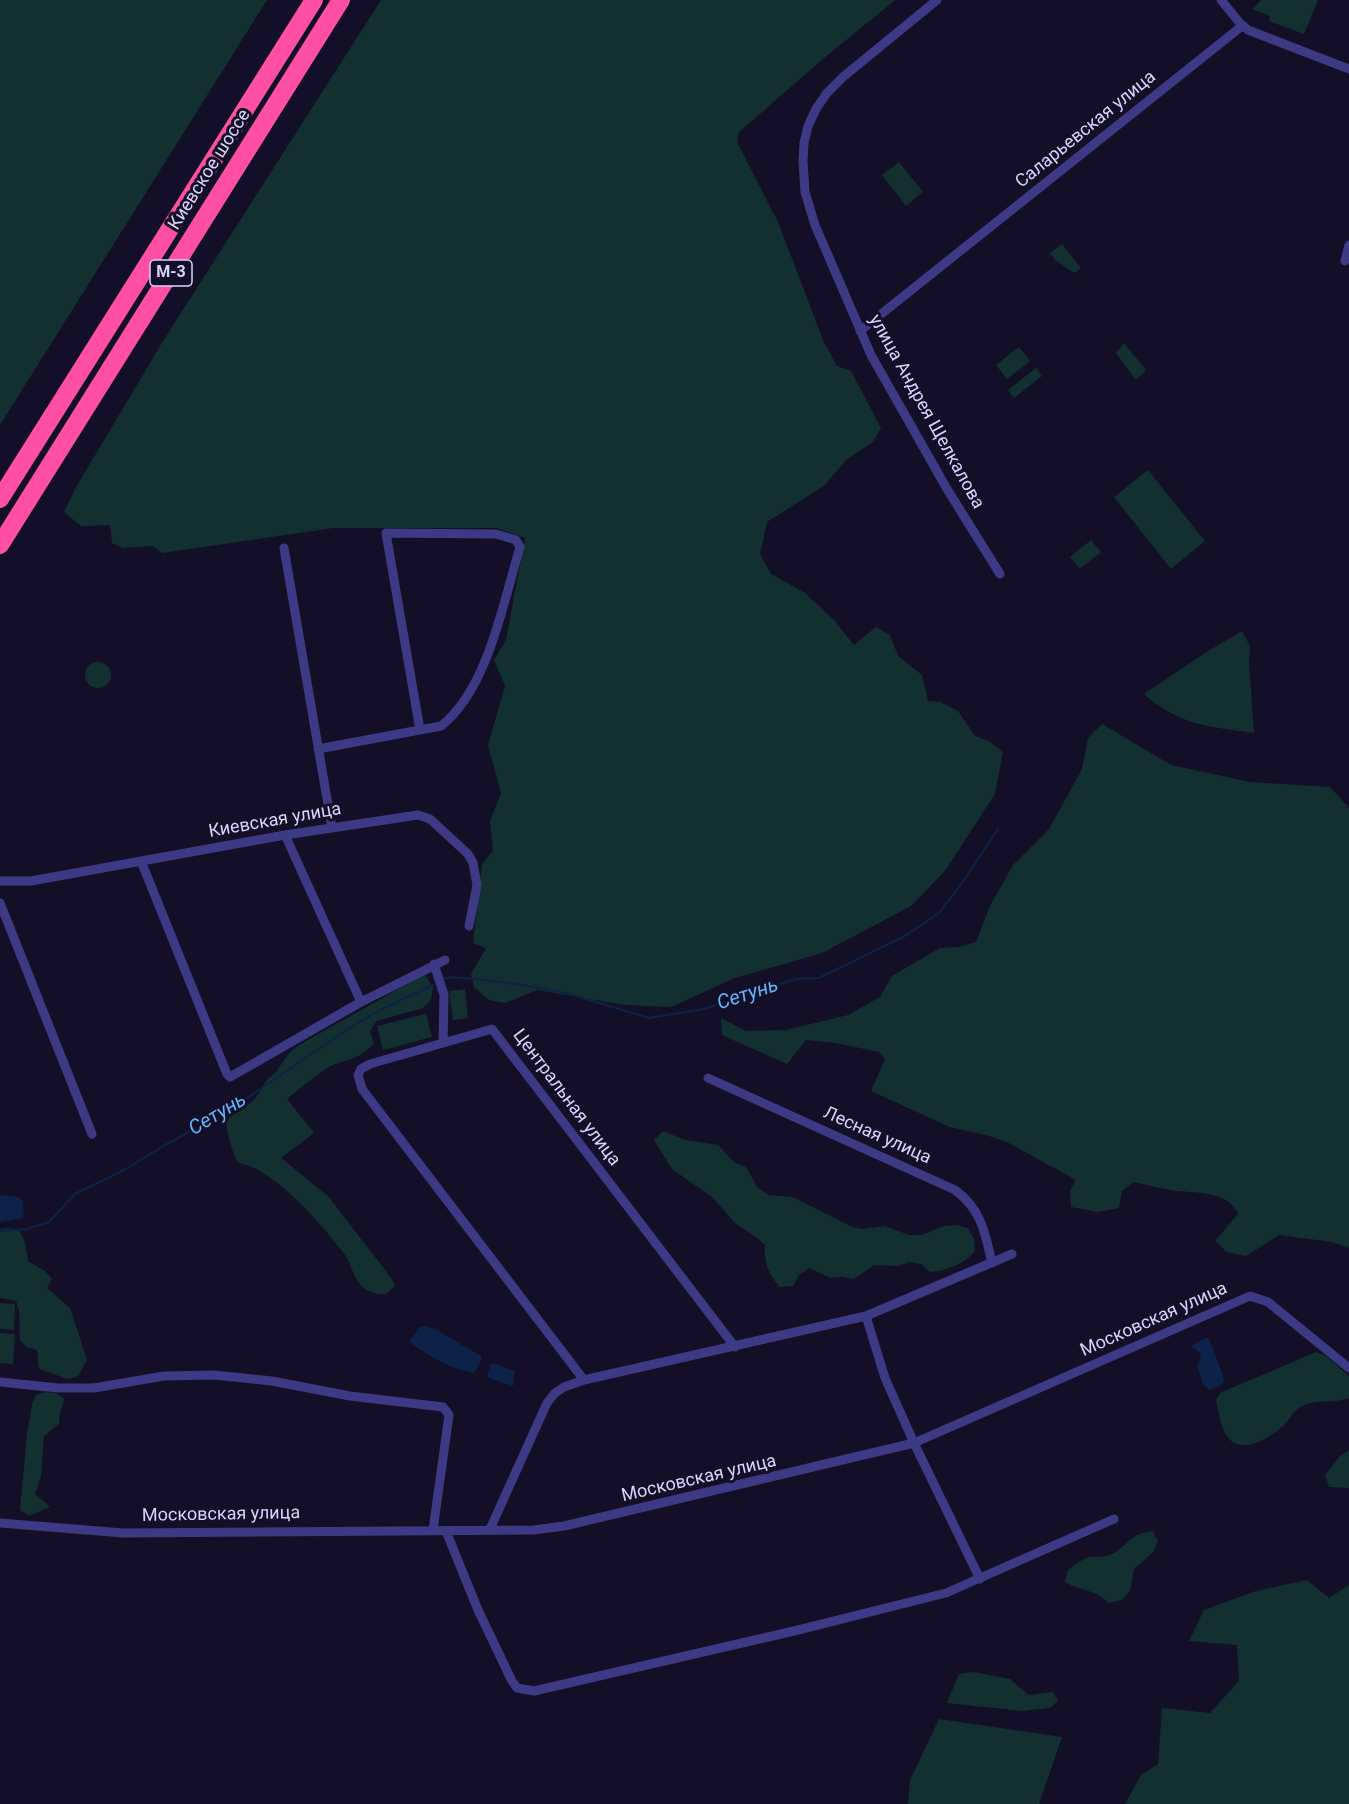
<!DOCTYPE html>
<meta charset="utf-8">
<style>
body{margin:0}
canvas{display:block;background:#130f26}
</style>
<canvas width="1349" height="1804"></canvas>
<script>
const g = document.querySelector('canvas').getContext('2d');
g.lineJoin = 'round';
function fillPath(path, color) { g.fillStyle = color; g.fill(path, 'evenodd'); }
function trace(path, color, width, dash) { g.strokeStyle = color; g.lineWidth = width; g.lineCap = dash ? 'butt' : 'round'; g.setLineDash(dash || []); g.stroke(path); }
function write(font, color, halo, rows, align = 'center') {
  g.font = font + ' Roboto,sans-serif'; g.lineWidth = 6; g.setLineDash([]); g.textBaseline = 'middle'; g.strokeStyle = halo; g.fillStyle = color; for (const [text, x, y, turn = 0] of rows) {
    g.save(); g.translate(x, y); g.rotate((+turn || 0) * Math.PI / 180); g.textAlign = isNaN(turn) ? turn : align; if (halo) g.strokeText(text, 0, 0); g.fillText(text, 0, 0); g.restore();
  }
}
const green = new Path2D(`
 M0 0H267L0 425Z
 M381 0H895L823 59 739 132 737 142 778 222 823 340 837 366 851 371 881 428 873 442 846 460 825 485 767 522 760 554 771 574 805 593 834 620 854 645 876 627 890 635 898 656 922 675 928 701 940 702 958 711 975 736 989 741 1003 752 995 794 945 871 911 906 822 953 735 978 671 1007 625 1005 537 990 505 1003 489 1000 474 987 471 974 486 948 473 943 482 864 493 851 490 821 501 793 488 745 505 686 494 660 506 640 525 538 497 528H333L162 553 153 546 123 548 112 543 110 525 81 526 64 512 75 489 163 341Z
 M1262 0H1318L1304 34 1269 21 1270 16 1252 9Z
 M899 162 923 192 906 206 882 175Z
 M1062 244 1081 268 1074 273 1055 260 1050 253Z
 M1124 343 1146 370 1136 380 1116 353Z
 M1019 347 1030 361 1007 379 996 365Z
 M1036 368 1042 376 1014 398 1008 390Z
 M1148 470 1205 541 1171 569 1114 497Z
 M1091 540 1101 552 1080 569 1070 557Z
 M1242 631 1250 646 1249 664 1254 733C1207 726 1181 726 1144 694L1205 653Z
 M85 675a13 13 0 1 1 26 0a13 13 0 1 1-26 0Z
 M1102 724 1171 765 1250 782 1330 787 1349 808V1248L1332 1242 1279 1235 1246 1256 1227 1252 1215 1241 1238 1214C1227 1189 1194 1194 1171 1190 1159 1188 1146 1185 1134 1182L1122 1191 1119 1208 1098 1212 1071 1207 1070 1191 1076 1180 1007 1142 986 1135 950 1127 871 1091 885 1059 879 1052 836 1043 806 1040 787 1064 722 1035 721 1018 746 1031 786 1030 848 1015 880 997 892 976 940 948 959 947 976 942 990 906 1013 865 1049 829 1082 769 1088 738Z
 M425 974 433 988 431 1000 423 1008 376 1021 370 1032 374 1043C360 1059 351 1058 333 1065 318 1072 300 1089 287 1099L314 1133 281 1158 328 1196 392 1279 395 1286 386 1294C376 1294 368 1293 361 1285 352 1275 351 1262 343 1252 321 1224 274 1168 238 1163 233 1153 226 1131 226 1120L254 1100 267 1080 276 1072 290 1052 299 1045Z
 M465 989 468 1018 453 1020 449 991Z
 M426 1014 432 1037 383 1050 377 1026Z
 M663 1131 685 1140 718 1145 734 1162 746 1167 758 1188 769 1195 793 1197 850 1226 861 1229 885 1226 909 1235H922L944 1226 956 1225 968 1228 974 1239 975 1251C965 1264 945 1271 930 1272L921 1264 909 1262 898 1266 874 1265 854 1279 842 1277 831 1278 809 1268 799 1275 793 1286 780 1287C768 1274 764 1263 765 1245L756 1237 736 1224 712 1197 672 1169 654 1140Z
 M8 1228 20 1232 25 1242 28 1261 45 1271 52 1279 47 1288 70 1308 87 1360 78 1376 68 1379 39 1369 37 1350 27 1347 20 1340 19 1310 16 1301 0 1298V1229Z
 M0 1303 15 1304 14 1330 0 1329Z
 M0 1333 15 1334 13 1364 0 1363Z
 M1316 1352 1326 1356 1349 1376V1398C1334 1404 1318 1399 1304 1405 1294 1409 1292 1417 1285 1424 1270 1438 1237 1460 1224 1431 1220 1421 1218 1410 1216 1400L1220 1393Z
 M46 1392 55 1393 64 1398C63 1408 58 1414 59 1424L44 1436 41 1476 35 1494 50 1507 29 1516 20 1510 27 1434 32 1404 36 1395Z
 M1349 1450V1488L1329 1487 1325 1475 1340 1456Z
 M1153 1531 1158 1541 1153 1552 1134 1569 1130 1591 1122 1600 1109 1603C1094 1589 1081 1591 1065 1582L1068 1570C1074 1566 1082 1559 1089 1557 1097 1555 1103 1559 1112 1554 1131 1544 1127 1534 1153 1531Z
 M1307 1580 1329 1598 1349 1585V1804H1125L1141 1775 1158 1764 1162 1708 1210 1713 1239 1681 1237 1645 1189 1641 1204 1610 1256 1591Z
 M973 1672 1010 1679 1029 1695 1053 1692 1058 1701 1050 1708 1023 1711 947 1703 959 1674Z
 M939 1719 1062 1737 1039 1804H908L910 1780Z`);
const water = new Path2D(`
 M0 1195 18 1197 23 1201 24 1213 22 1218 0 1222Z
 M425 1326 435 1329 481 1356V1361L474 1373C451 1369 428 1356 410 1342V1340L420 1327Z
 M1206 1338H1209L1224 1379 1222 1385 1210 1390 1203 1384 1197 1365 1201 1358 1199 1352 1191 1346Z
 M493 1363 515 1371 513 1386 489 1378 487 1376 491 1364Z`);
const stream = new Path2D(`
 M443 979 452 977 510 983 566 993 649 1018 704 1009 796 979 819 978 905 936 939 913 957 890 998 829
 M0 1231 27 1229 49 1222 75 1194 124 1170 165 1145 228 1111 348 1029 378 1011 433 985`);
const street = new Path2D(`
 M937 0 843 77 827 93 816 109 808 126 804 143 803 161 805 192 815 225 871 355 947 489 1000 574
 M1221 0 1239 22 1248 30 1349 69
 M1345 261 1349 245
 M860 331 1242 26
 M284 548 332 828
 M318 749 441 726C488 689 503 603 520 547L516 540 496 534 386 533 420 730
 M285 835 361 1002
 M141 861 227 1074 230 1077 361 1002 445 960
 M0 881H31L285 835 418 815 430 819 468 854 473 863 477 885 469 926
 M0 903 92 1134
 M434 964 444 995 443 1043
 M708 1078 955 1190C981 1209 985 1232 992 1263
 M866 1316 885 1378 914 1443 980 1579
 M584 1380 362 1089 358 1075 361 1069 370 1064 492 1029 735 1347
 M0 1382 58 1388H94L164 1376 214 1375 272 1381 350 1396 443 1407 449 1415 433 1530
 M0 1523 123 1533 534 1530 564 1526 914 1443 1250 1296 1268 1302 1349 1368
 M490 1529 547 1403 555 1393 564 1387 584 1380 866 1316 1012 1254
 M446 1531 478 1610 512 1681 517 1688 534 1691 794 1631 946 1593 1114 1519`);
const highway = new Path2D(`
 M0 499 314 0
 M0 545 341 0`);
const shields = [
 [171,273,42]
];
const shieldNames = [
 ["М-3",171,273]
];
const streetNames = [
 ["Саларьевская улица",1086,130,-39],
 ["Киевское шоссе",210,170,-58],
 ["улица Андрея Щелкалова",926,412,61],
 ["Киевская улица",275,821,-10],
 ["Центральная улица",566,1098,53],
 ["Лесная улица",877,1136,24],
 ["Московская улица",1154,1320,-24],
 ["Московская улица",699,1479,-13],
 ["Московская улица",221,1515,-1]
];
const waterNames = [
 ["Сетунь",748,995,-18],
 ["Сетунь",218,1115,-31]
];
fillPath(green, '#12302f');
fillPath(water, '#0c2248');
trace(stream, '#0c2248', 2);
trace(street, '#3d3a85', 9);
trace(highway, '#ff4fa3', 18);
for (const [x, y, w] of shields) { const box = new Path2D(); box.roundRect(x - w / 2, y - 13, w, 26, 4.5); g.fillStyle = '#130f26'; g.fill(box); trace(box, '#d9d4ff', 1.5); }
write('bold 16px', '#d9d4ff', null, shieldNames);
write('18px', '#d9d4ff', '#130f26', streetNames);
write('italic 20px', '#62b6ff', '#130f26', waterNames);
</script>
